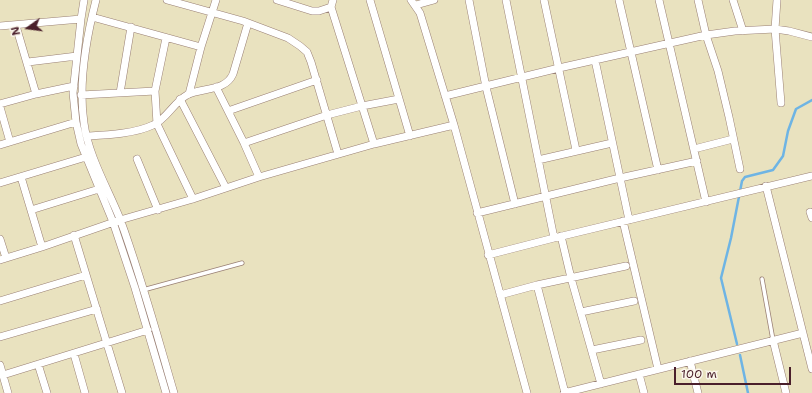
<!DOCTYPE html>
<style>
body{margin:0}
#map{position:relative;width:812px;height:393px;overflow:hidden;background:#e9e2bf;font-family:"Shantell Sans",sans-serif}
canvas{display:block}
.north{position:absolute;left:8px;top:8px;width:40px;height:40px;-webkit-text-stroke:3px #fbf7ec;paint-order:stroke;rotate:256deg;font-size:11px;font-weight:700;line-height:16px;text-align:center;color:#4a1f2b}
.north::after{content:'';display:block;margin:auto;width:14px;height:18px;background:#4a1f2b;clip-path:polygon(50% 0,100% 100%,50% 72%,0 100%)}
.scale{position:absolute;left:674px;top:367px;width:117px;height:18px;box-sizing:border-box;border:2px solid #4a1f2b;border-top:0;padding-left:5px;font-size:12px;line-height:14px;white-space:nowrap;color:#4a1f2b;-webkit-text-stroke:3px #fbf7ec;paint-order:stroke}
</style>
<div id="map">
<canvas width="812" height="393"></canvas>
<div class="north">N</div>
<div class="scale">100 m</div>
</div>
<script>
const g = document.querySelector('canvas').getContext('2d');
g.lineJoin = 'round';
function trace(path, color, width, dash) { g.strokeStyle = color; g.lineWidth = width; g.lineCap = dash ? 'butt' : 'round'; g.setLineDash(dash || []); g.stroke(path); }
const stream = new Path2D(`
 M737 344 721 278 731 238 742 181 745 177 773 170 783 156 788 131 796 109 812 100
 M740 355 748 393`);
const service = new Path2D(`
 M762 279 773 340
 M143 290 242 263`);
const minor = new Path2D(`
 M84 0 81 19 73 93 76 122 81 144 113 222 135 288 166 393
 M96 0C86 39 78 83 84 123 88 155 108 189 120 219 141 276 157 335 174 393
 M167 0 243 21 288 38 300 46 307 52 311 62 338 154
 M277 0 312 11H319L331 7
 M333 0 331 7 374 144
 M370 0 410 136
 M411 0 420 13 454 125 527 393
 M469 0 486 87 515 204
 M506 0 554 238
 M544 0 576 150
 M619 0 658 170
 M659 0 706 202
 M698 0 706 35 718 71 729 117 740 169
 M733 0 743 31
 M777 0 775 29 781 103
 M416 5 434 0
 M92 17 201 47
 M0 26 81 19
 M16 26 36 94
 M166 38 155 91 157 124 193 199
 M595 60 629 220
 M28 62 77 56
 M216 87 244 143 259 177
 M120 93 131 27
 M189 94 201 47 216 0
 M81 95 155 91
 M445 96 559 68 706 35 735 31 775 29 789 31 812 37
 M180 99 226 188
 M0 104 36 94 74 86
 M0 107 10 142
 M228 111 317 80
 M87 136C107 135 134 134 153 125 166 120 174 102 187 95 203 87 225 92 233 74L248 23
 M244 143 327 115 362 106 399 99
 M0 145 76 122
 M694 149 733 139
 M137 159 158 210
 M538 160 612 143
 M21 177 42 247
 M0 183 86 157
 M766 186 812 369
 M31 210 99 189
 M810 212 812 218
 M477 213 620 178 697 161
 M623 221 658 369
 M74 235 122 393
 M561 236 571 278 601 384
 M0 239 6 258
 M488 255 554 238 812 176
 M0 260 42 247 120 220 193 199 259 177 374 144 454 125
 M537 285 565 393
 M500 295 537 285 626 266
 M0 301 86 275
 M581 312 634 301
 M0 337 97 309
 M773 340 786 393
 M592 350 641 340
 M74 354 85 393
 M690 361 698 393
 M38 364 47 393
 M0 365 8 393
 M639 374 644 393
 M3 375 148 330
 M564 393 803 333`);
trace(stream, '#6eb4e4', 2.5);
trace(service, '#9a8075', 5);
trace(minor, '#9a8075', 8);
trace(service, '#fff', 3.5);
trace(minor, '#fff', 7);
</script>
